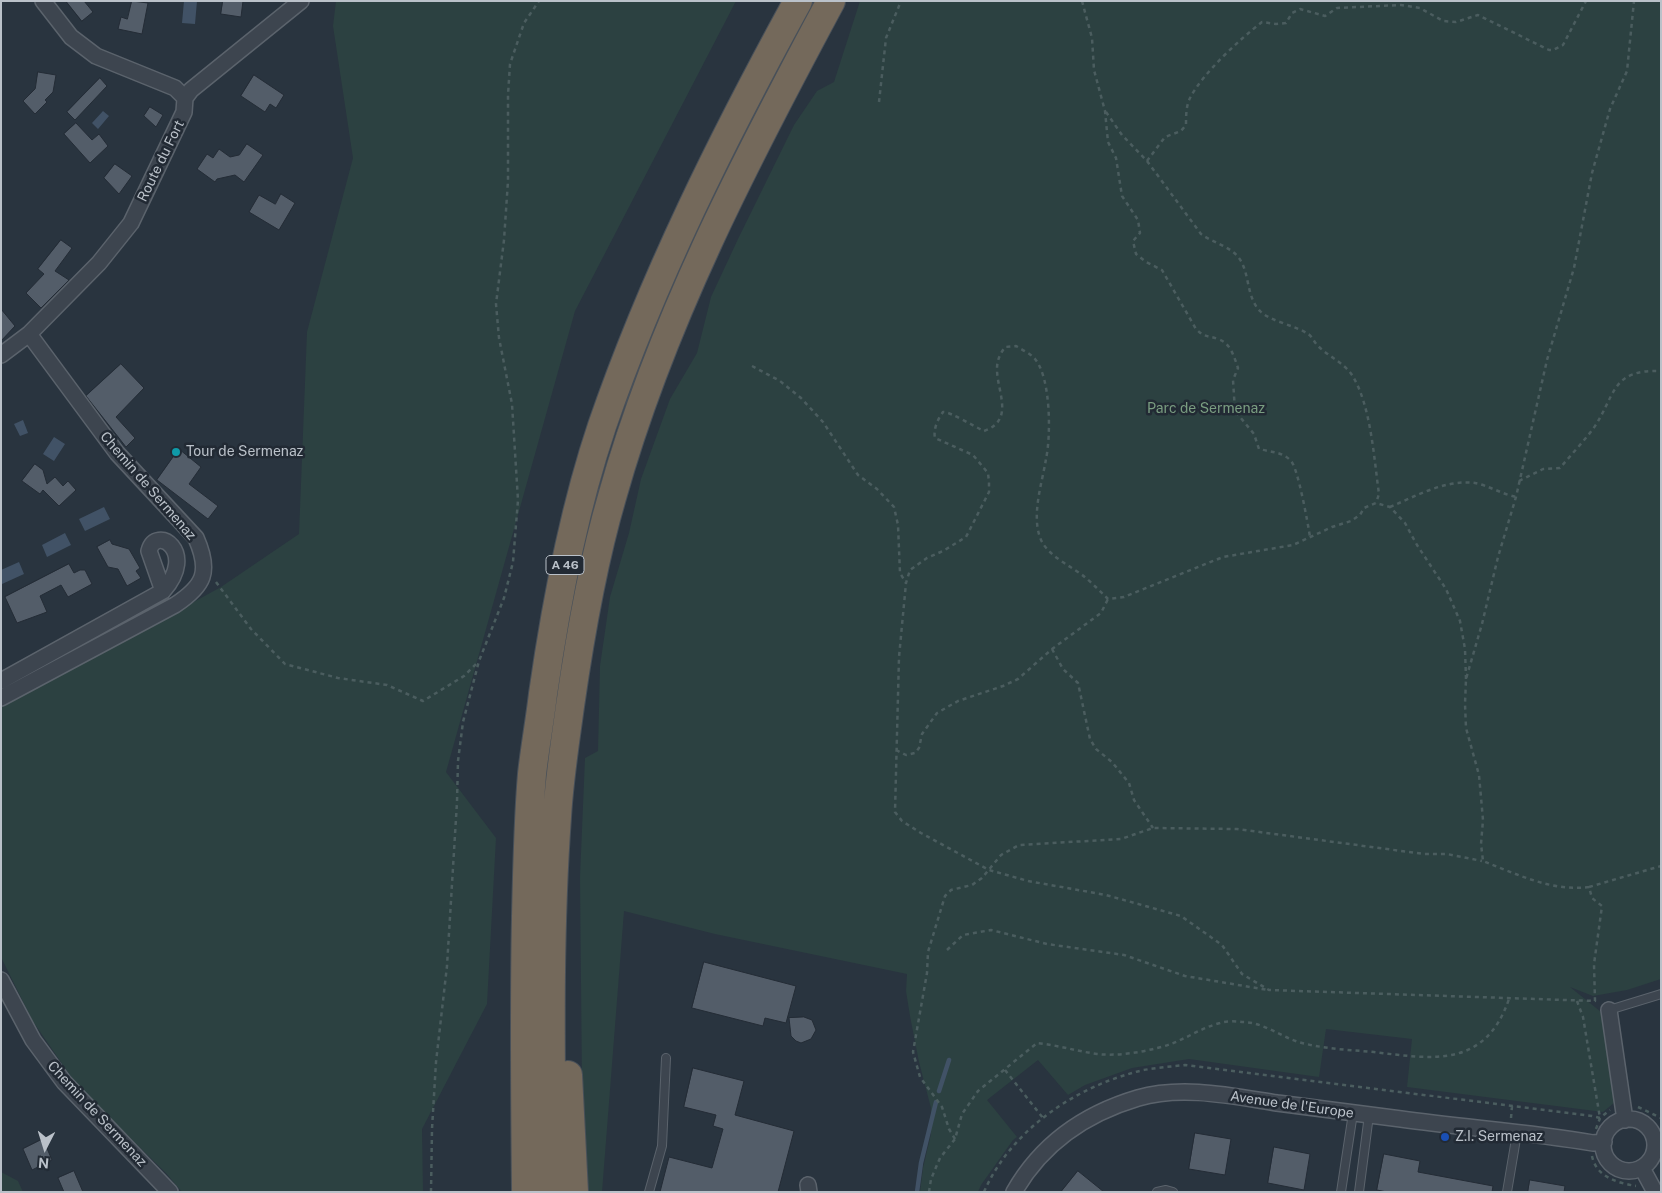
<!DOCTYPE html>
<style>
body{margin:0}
#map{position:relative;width:1662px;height:1193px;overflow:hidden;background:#29343f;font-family:"Public Sans",sans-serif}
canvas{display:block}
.frame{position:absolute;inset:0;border:2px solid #bac1c9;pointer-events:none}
.north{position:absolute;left:20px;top:1123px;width:50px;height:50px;-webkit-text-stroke:4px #222a34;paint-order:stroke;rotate:185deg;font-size:14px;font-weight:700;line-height:20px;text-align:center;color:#bac1c9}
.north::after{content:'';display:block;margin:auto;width:18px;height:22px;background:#bac1c9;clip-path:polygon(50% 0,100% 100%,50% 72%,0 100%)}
</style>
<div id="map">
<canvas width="1662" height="1193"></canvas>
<div class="frame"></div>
<div class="north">N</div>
</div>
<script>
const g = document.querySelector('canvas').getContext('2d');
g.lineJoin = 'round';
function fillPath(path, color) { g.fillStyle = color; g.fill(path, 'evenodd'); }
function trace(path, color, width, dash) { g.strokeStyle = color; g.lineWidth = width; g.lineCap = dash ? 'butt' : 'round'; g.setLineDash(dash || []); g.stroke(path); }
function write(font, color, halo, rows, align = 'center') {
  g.font = font + ' "Public Sans",sans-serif'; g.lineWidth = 5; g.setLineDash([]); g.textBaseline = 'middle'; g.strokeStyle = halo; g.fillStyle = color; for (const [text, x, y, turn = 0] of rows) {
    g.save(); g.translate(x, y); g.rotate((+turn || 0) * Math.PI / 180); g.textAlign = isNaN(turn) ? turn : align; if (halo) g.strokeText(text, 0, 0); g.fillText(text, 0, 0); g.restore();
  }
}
const green = new Path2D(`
 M336 1H736L575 311 446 772 496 838 487 1004 422 1129 423 1192H182L166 1173 78 1087 32 1020 1 957V703L92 658 221 587 299 534 307 332 353 158 333 26Z
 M860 1H1661V979L1627 990 1593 996 1570 987 1601 1012 1615 1102 1603 1112 1407 1087 1412 1039 1326 1029 1319 1077 1189 1059 1132 1068 1085 1085 1068 1095 1038 1060 987 1100 1017 1137 1013 1140 981 1185 978 1192H920L923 1168 931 1134V1108L919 1062 910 1016 906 991 907 974 715 934 624 911 602 1192H583L580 877 585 758 598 751 600 666 610 597 629 533 641 479 670 399 697 353 711 297 738 239 794 125 817 91 834 82Z
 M1 1172 18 1181 23 1192H1Z`);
const water = new Path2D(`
 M184 1H197L195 24 182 23Z
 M103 111 109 116 98 129 92 123Z
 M23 420 28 433 20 436 14 424Z
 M54 437 65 444 54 461 43 454Z
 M104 507 110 519 85 531 79 519Z
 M65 533 71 545 47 557 42 545Z
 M19 562 24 574 2 584 1 570Z`);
const stream = new Path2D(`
 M939 1091 949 1060
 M917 1192 921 1163 936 1102`);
const building = new Path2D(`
 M66 1H84L93 12 82 21Z
 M132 1 148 3 142 34 118 29 121 17 127 19Z
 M223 1H243L241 17 221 14Z
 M38 72 56 75 53 92 45 100 47 102 35 114 23 101 35 89Z
 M254 75 284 95 276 108 270 104 265 112 241 96Z
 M100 78 107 86 75 120 67 112Z
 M150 107 163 115 156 127 144 116Z
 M76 123 92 140 99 134 108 146 90 163 64 134Z
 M247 144 263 155 244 182 235 175 217 179 215 182 197 169 207 154 213 158 219 149 230 157 239 155Z
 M115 164 132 176 119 194 104 178Z
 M281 194 295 203 279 230 249 212 259 195 275 204Z
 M61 240 72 248 55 271 69 280 41 308 26 293 44 274 38 269Z
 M1 309 15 326 1 341Z
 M121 364 144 388 116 417 135 438 126 447 86 396Z
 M179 449 201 467 189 484 218 506 208 519 157 480Z
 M35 464 43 470 47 484 55 477 63 486 68 481 76 490 59 506 43 490 40 494 22 481Z
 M110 540 112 544 129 549 140 568 136 571 141 578 127 586 118 569 108 567 97 547Z
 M69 564 74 573 80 570H85L92 584 68 597 61 585 40 596 47 612 17 623 5 597Z
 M704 962 796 986 786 1023 765 1018 763 1026 692 1008Z
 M804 1017 812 1020 816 1030 811 1039 801 1043 796 1041 791 1036 789 1018Z
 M693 1068 744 1081 735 1115 794 1131 778 1192H660L669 1157 712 1168 723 1129 713 1126 716 1115 684 1107Z
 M1195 1133 1231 1139 1225 1175 1189 1169Z
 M43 1139 52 1160 32 1170 23 1149Z
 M1274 1147 1310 1154 1304 1190 1268 1183Z
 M1384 1154 1420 1161 1418 1172 1493 1186 1492 1192H1387L1377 1190Z
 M74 1171 83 1192H64L58 1178Z
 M1078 1171 1104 1192H1061Z
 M1530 1180 1565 1186 1564 1192H1528Z`);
const path = new Path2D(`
 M1082 1 1092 38 1094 70 1105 111 1108 142 1116 158 1122 196 1138 220 1140 233 1133 241 1136 254 1146 262 1162 270 1196 329C1205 338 1207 335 1218 339 1231 343 1234 357 1238 368L1233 380 1235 411 1254 434 1259 449C1271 452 1283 452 1291 461 1298 468 1308 524 1310 537
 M879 102 886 38 901 1
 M1106 112 1122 135 1147 161 1165 137 1181 131 1186 125C1186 116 1186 106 1190 98 1203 73 1239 40 1262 22L1276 24 1286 23 1292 13 1300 9 1325 16 1337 8 1401 5 1420 8 1443 21 1456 22 1478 15 1549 50H1553L1563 45 1586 1
 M1147 161 1201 234C1213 243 1230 246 1239 258 1250 273 1246 297 1260 311 1269 321 1297 326 1308 334 1312 336 1314 342 1318 346 1328 356 1344 363 1352 375 1371 405 1374 459 1379 494L1376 503
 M752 366 780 381 801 398 823 422 858 475 877 489 894 507 898 525 900 573 906 583
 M1519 481 1543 469 1560 468C1571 455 1583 442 1593 429 1616 396 1610 369 1661 371
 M1390 507C1416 496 1446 479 1475 483 1487 485 1502 494 1516 497
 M216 582 251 629 285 664 338 678 387 685 423 701 464 676 478 662
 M1052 649 1063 669 1078 683 1090 739 1096 749 1112 762 1129 783 1134 800 1153 828
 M1466 679 1465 649 1460 621 1446 589 1417 545 1405 523 1390 507 1376 503 1364 508 1360 515 1351 521 1332 527 1293 545 1223 557 1124 597 1108 599C1101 592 1094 585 1086 578 1073 567 1051 558 1042 542 1030 518 1042 484 1046 459 1051 436 1051 378 1035 359 1030 353 1022 350 1016 346L1005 347C1000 354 997 360 997 369 997 392 1015 420 984 431 975 427 949 411 943 412 938 419 933 429 935 438L973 455 988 473 989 482V492L966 537 943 551 927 558 910 570 906 583 899 657 895 812 902 821 921 833 989 870 1028 881 1106 895 1181 916 1222 945 1242 974 1269 990 1595 1001 1594 964 1602 906 1592 898 1589 887 1661 866
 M896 750 906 755 915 753 919 748 922 734 937 713 958 701 1003 686 1018 679 1052 649 1101 613 1108 599
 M1589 887C1553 892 1516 874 1483 861L1481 844 1483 820 1479 775 1466 728 1465 704 1466 679 1482 624 1498 557 1516 497 1547 360 1574 268 1592 173 1610 109 1627 71 1634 1
 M947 950 963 935 991 930 1047 944 1124 955 1185 976 1268 990
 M1577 1001 1583 1017 1600 1118
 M1005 1070 1043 1118
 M1638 1107 1661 1118
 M1511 1118 1512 1106
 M1596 1129 1600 1118 1610 1110
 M955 1139 949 1129 942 1107 920 1077 913 1052 927 973 928 952 945 896 951 890 972 885 982 878 1001 855 1019 845 1121 839 1153 828 1237 829 1424 854H1447L1482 861
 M1592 1156C1596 1177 1618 1183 1636 1186
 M431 1192 432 1129 436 1062 447 966 457 802 458 761 463 722 479 661 504 598 513 562 518 500 512 404 499 338 496 304 504 240 508 181V95L510 64 524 23 539 1
 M929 1192 931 1179 940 1158 955 1139 962 1114 978 1091 1037 1043C1057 1045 1076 1051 1097 1054 1116 1056 1138 1053 1157 1048 1181 1043 1197 1029 1220 1023 1226 1021 1235 1021 1242 1022 1264 1022 1282 1038 1302 1043 1326 1049 1350 1050 1374 1052 1432 1059 1485 1069 1509 999
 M984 1192C1010 1132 1071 1090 1132 1073 1148 1068 1167 1067 1185 1065L1592 1116 1600 1118`);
const lane = new Path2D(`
 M1609 1010 1661 994
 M649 1192 662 1146 666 1058
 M1157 1192 1166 1190 1173 1192
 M1341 1192 1353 1113
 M1359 1192 1369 1115
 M1507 1192 1517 1133`);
const street = new Path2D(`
 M43 1 71 37 96 56 175 88 185 98
 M29 334 99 263 131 223 184 112 185 98 191 90 301 1
 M1 355 29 334 117 453 196 538C211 572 204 586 175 605L1 698
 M1 681 163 591C198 552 156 524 149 551L163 591
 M1 980 33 1040 64 1082 170 1192
 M1609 1010 1625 1120
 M1603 1145a26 26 0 1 1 52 0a26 26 0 1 1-52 0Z
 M1642 1168 1655 1192
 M808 1185 809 1192
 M1014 1192C1042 1143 1084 1114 1138 1098 1182 1085 1232 1096 1277 1103 1318 1108 1360 1114 1401 1119 1465 1128 1529 1132 1593 1143L1604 1142`);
const highway = new Path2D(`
 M568 1075 574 1192
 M526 1192C525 1100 524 1009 526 917 527 870 528 821 532 774 535 747 540 720 543 694 556 603 573 512 602 426 653 278 723 138 798 1
 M552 1192C551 1067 548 942 557 817 559 780 565 743 570 706 580 636 592 565 612 497 661 322 745 161 831 1`);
const markers = [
 [176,452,5,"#0f9aa8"],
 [1445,1137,5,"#1a4fb4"]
];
const shields = [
 [565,565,38]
];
const shieldNames = [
 ["A 46",565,565]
];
const streetNames = [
 ["Route du Fort",161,161,-64],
 ["Chemin de Sermenaz",148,486,49],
 ["Avenue de l'Europe",1292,1105,8],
 ["Chemin de Sermenaz",97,1114,47]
];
const parkNames = [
 ["Parc de Sermenaz",1206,409]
];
const poiNames = [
 ["Tour de Sermenaz",186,452],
 ["Z.I. Sermenaz",1455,1137]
];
fillPath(green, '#2c4141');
fillPath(water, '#415266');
trace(stream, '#415266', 4.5);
fillPath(building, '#535d69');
trace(building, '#242c36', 1);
trace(lane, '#5b636c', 10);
trace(street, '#5b636c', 18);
trace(highway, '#485059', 30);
trace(path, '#4b5d5f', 2.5, [4, 4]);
trace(lane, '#3d454f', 8);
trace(street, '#3d454f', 15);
trace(highway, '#74695b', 28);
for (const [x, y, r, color] of markers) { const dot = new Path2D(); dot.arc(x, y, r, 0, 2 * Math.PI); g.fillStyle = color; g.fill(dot); trace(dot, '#222a34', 2); }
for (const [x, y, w] of shields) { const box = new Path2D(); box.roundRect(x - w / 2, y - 9.5, w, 19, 4); g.fillStyle = '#222a34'; g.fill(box); trace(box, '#bac1c9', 1); }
write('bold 12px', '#bac1c9', null, shieldNames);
write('14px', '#bac1c9', '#222a34', streetNames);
write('14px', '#7a9d81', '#222a34', parkNames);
write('14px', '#bac1c9', '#222a34', poiNames, 'left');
</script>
